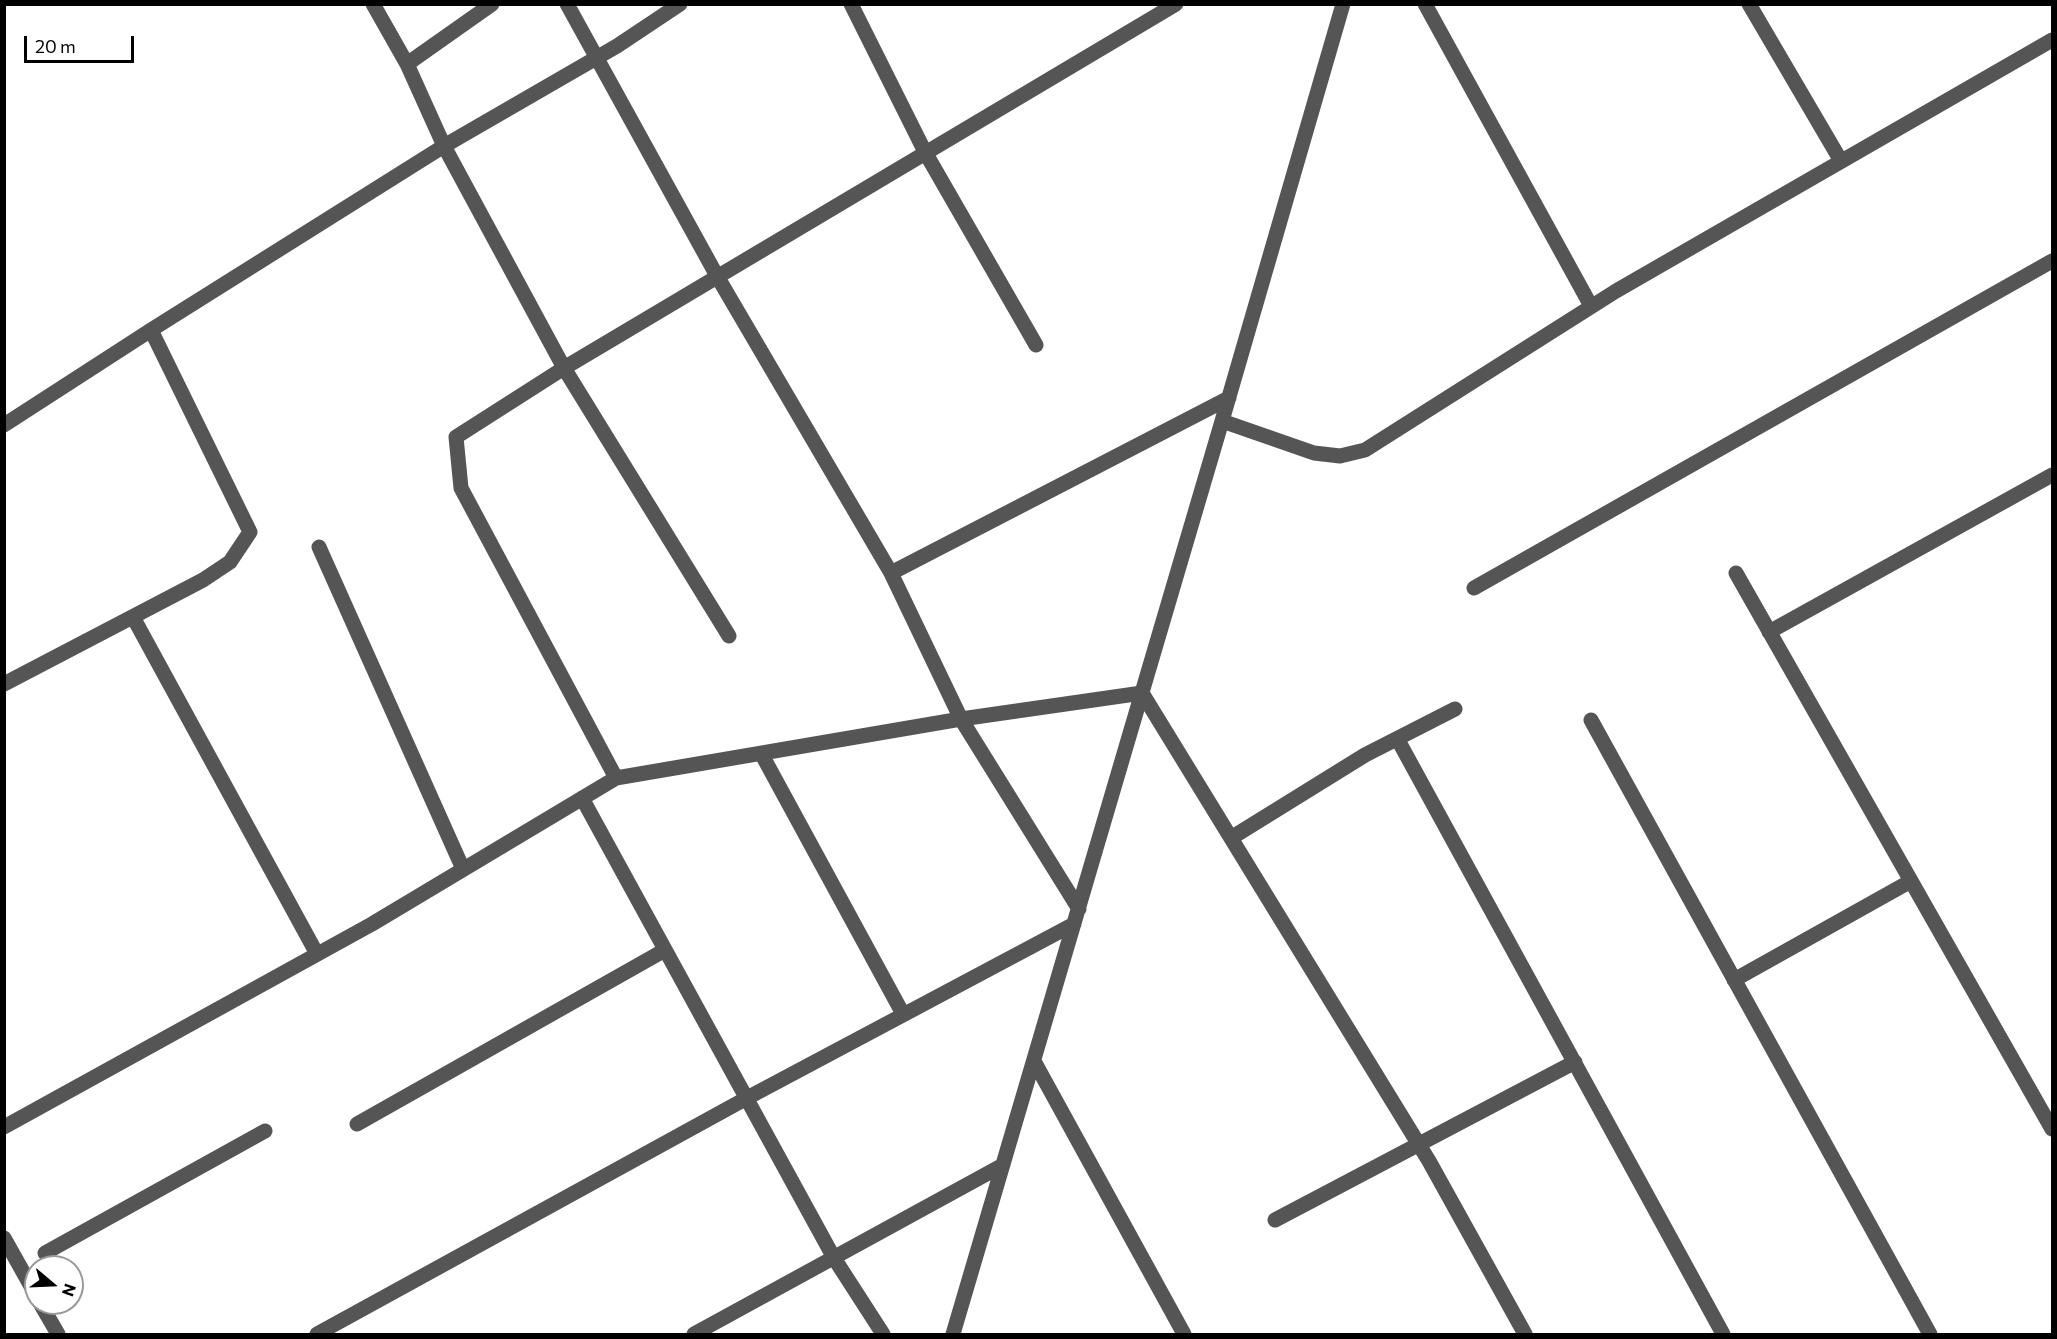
<!DOCTYPE html>
<style>
body{margin:0}
#map{position:relative;width:2057px;height:1339px;overflow:hidden;background:#fff;font-family:Commissioner,sans-serif}
canvas{display:block}
.frame{position:absolute;inset:0;border:6px solid #000;pointer-events:none}
.north{position:absolute;left:24px;top:1255px;width:60px;height:60px;box-sizing:border-box;background:#fff;border:2px solid #999;border-radius:50%;rotate:109deg;font-size:16px;font-weight:700;line-height:24px;text-align:center;color:#000}
.north::after{content:'';display:block;margin:auto;width:21px;height:27px;background:#000;clip-path:polygon(50% 0,100% 100%,50% 72%,0 100%)}
.scale{position:absolute;left:24px;top:36px;width:110px;height:27px;box-sizing:border-box;border:3px solid #000;border-top:0;padding-left:8px;font-size:18px;line-height:21px;white-space:nowrap;color:#000;-webkit-text-stroke:4px #fff;paint-order:stroke}
</style>
<div id="map">
<canvas width="2057" height="1339"></canvas>
<div class="frame"></div>
<div class="north">N</div>
<div class="scale">20 m</div>
</div>
<script>
const g = document.querySelector('canvas').getContext('2d');
g.lineJoin = 'round';
function trace(path, color, width, dash) { g.strokeStyle = color; g.lineWidth = width; g.lineCap = dash ? 'butt' : 'round'; g.setLineDash(dash || []); g.stroke(path); }
const minor = new Path2D(`
 M373 4 407 64
 M492 4 407 64 444 146 564 368 729 636
 M567 4 717 276 891 573 961 719 1079 909
 M851 4 925 152 1036 345
 M1425 4 1591 306
 M1749 4 1841 161
 M1222 421 1314 453 1340 456 1365 450 1616 291 2052 40
 M4 425 151 330 444 146 617 46 680 4
 M319 547 463 869
 M891 573 1229 398
 M1736 573 2052 1129
 M1474 588 2052 261
 M133 617 317 954
 M1769 632 2052 475
 M4 684 203 580 230 562 250 532 151 330
 M1591 720 1930 1334
 M1398 740 1723 1334
 M761 753 903 1014
 M616 778 461 488 456 437 564 368 1176 4
 M582 798 834 1258 883 1334
 M1231 838 1365 755 1455 709
 M1734 980 1911 881
 M1034 1061 1184 1334
 M357 1124 665 950
 M4 1127 372 924 616 778 961 719 1142 693 1429 1161 1525 1334
 M1275 1220 1575 1062
 M4 1238 36 1295
 M45 1253 265 1131
 M40 1303 58 1334
 M317 1334 747 1098 1074 924
 M694 1334 1003 1165
 M953 1334 1222 421 1343 4`);
trace(minor, '#555', 15);
</script>
